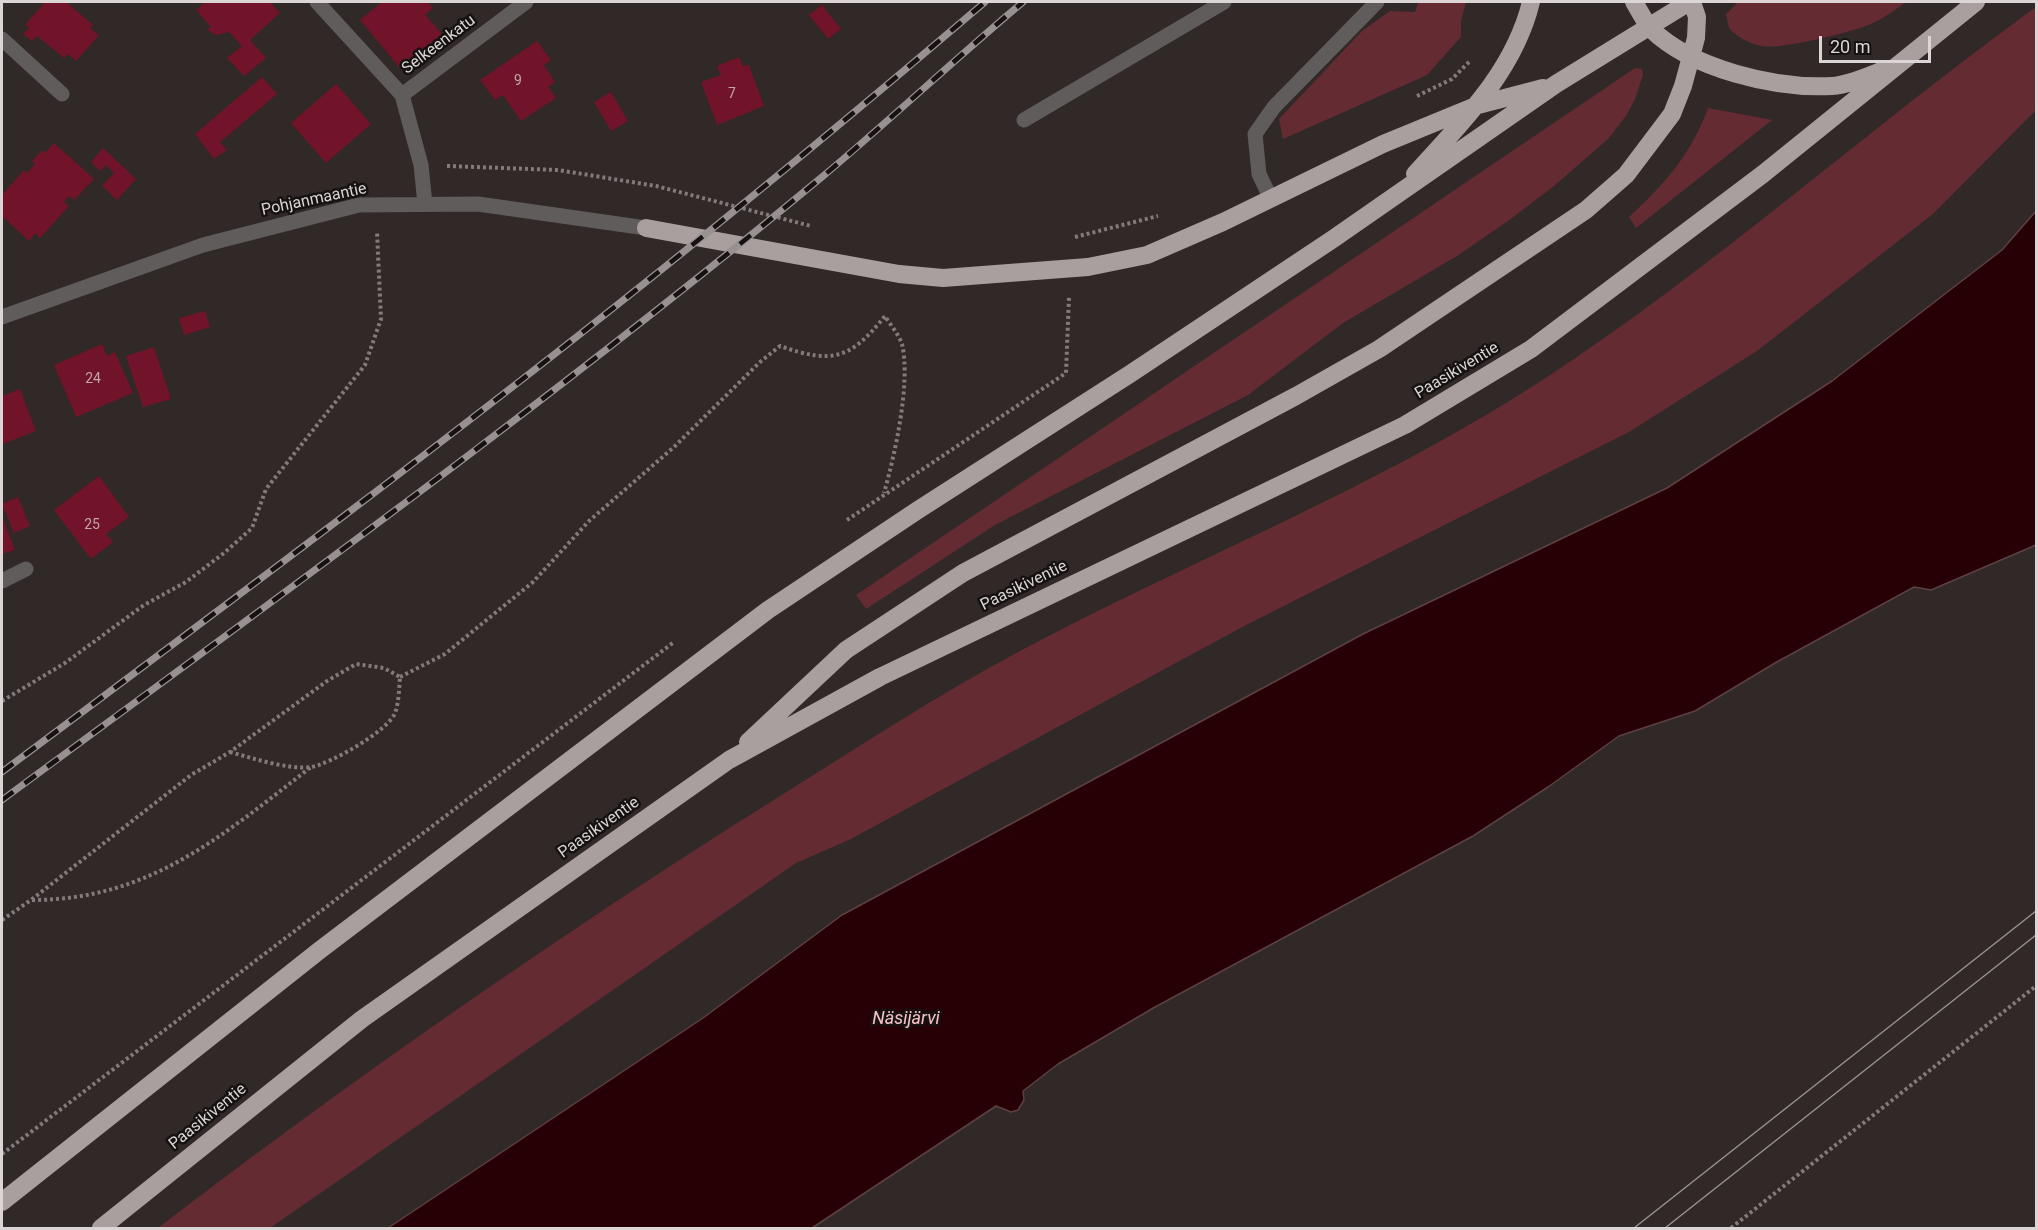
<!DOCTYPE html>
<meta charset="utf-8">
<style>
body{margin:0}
#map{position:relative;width:2038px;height:1230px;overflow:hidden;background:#312828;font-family:Roboto,sans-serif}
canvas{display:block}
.frame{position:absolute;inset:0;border:3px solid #dbd5d5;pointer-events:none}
.scale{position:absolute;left:1819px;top:36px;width:112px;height:27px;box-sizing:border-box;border:3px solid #dbd5d5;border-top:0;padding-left:8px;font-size:18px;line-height:21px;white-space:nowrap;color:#dbd5d5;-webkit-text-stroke:4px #161212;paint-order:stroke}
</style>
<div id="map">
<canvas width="2038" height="1230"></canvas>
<div class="frame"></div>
<div class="scale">20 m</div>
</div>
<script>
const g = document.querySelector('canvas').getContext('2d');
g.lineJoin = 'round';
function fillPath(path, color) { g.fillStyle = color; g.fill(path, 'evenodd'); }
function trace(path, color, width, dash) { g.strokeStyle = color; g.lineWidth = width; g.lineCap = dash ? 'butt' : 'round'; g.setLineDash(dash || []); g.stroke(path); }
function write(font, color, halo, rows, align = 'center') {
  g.font = font + ' Roboto,sans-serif'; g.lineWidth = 5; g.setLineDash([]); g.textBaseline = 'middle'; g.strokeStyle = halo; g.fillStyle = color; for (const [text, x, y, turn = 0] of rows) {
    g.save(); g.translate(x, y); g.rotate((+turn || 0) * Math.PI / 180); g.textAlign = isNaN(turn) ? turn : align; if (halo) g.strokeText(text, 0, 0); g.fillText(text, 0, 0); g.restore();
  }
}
const green = new Path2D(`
 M1418 2H1466L1461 21V37L1427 75 1283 139 1279 119 1362 31 1390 11 1415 12Z
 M1738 2H1906C1895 10 1884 18 1871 24 1852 32 1781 50 1761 46 1751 44 1736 37 1729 28L1726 14Z
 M2036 7V110L1933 214 1757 351 1629 432 1246 625 849 840 796 863 270 1228H158C355 1077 559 935 769 803 852 751 934 697 1020 651 1193 559 1376 488 1541 381 1714 268 1869 128 2036 7Z
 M1635 68 1642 69 1643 75 1635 99 1626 116 1608 139 1554 186 1508 221 1457 256 1343 323 1248 395 995 525 866 609 856 595Z
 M1708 108 1772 120 1636 228 1629 217C1664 185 1692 153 1708 108Z`);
const water = new Path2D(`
 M2036 211V545L1931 590 1914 587 1775 663 1695 711 1619 736 1548 787 1473 836 1155 1007 1058 1064 1023 1091 1024 1100 1018 1110 1011 1112 996 1106 812 1228H388L703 1018 842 915 1363 634 1667 488 1832 381 2002 250Z`);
const building = new Path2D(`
 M45 2H66L93 25 90 28 99 35 76 61 68 54 64 58 37 36 32 41 23 34 29 28 25 25Z
 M205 2H270L280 13 250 40 266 58 244 76 227 58 242 46 229 32 216 35 207 30 211 27 196 10Z
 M382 2H428L433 8 425 15 442 34 400 68 360 20Z
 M822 5 841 29 828 39 809 15Z
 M537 41 551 60 544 65 555 82 548 87 556 98 521 121 503 95 495 100 480 80Z
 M739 57 743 66 749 65 764 106 717 125 701 82 721 75 717 66Z
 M262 77 277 94 220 142 227 150 214 159 195 134Z
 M336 84 371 124 326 163 291 123Z
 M611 92 628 121 611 131 594 102Z
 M54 143 94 179 74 200 69 196 64 202 69 206 40 238 35 233 29 241 2 216V195L24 170 27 173 35 164 32 161 42 150 45 153Z
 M103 148 136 179 117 200 102 186 114 173 106 165 100 171 91 162Z
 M205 311 210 327 184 335 179 318Z
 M102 344 107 356 115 352 133 393 76 417 54 365Z
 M154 347 171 399 143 407 126 356Z
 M20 389 36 431 3 444 2 396Z
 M99 476 129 517 106 534 113 542 91 559 54 510Z
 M18 497 30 526 14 533 2 504Z
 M2 516 15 550 2 554Z`);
const path = new Path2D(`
 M1417 96 1452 79 1470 61
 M447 166 558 170 656 186 811 226
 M1075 237 1158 216
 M847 520 1066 373 1069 296
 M400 677 445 654 533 582 589 521 674 447 760 362 780 346C834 365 851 358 885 316 890 324 899 335 902 344 911 383 895 454 884 493
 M2 701 65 663 144 605 186 582 224 553 252 528 266 489 365 365 381 319 377 232
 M32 900C150 900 223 835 311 767
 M2 920 31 900 191 775 230 752 327 681 356 664 384 668 400 677C399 689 399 702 395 713 388 731 330 764 311 767 288 770 252 758 230 752
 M2 1154 674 642
 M1731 1228 2036 986`);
const minor = new Path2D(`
 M317 2 402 95 526 2
 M2 39 62 94
 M402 95 421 165 425 204
 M1024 120 1224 2
 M1271 199 1259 174 1255 134 1274 107 1377 2
 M2 317 203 245 359 205 478 204 646 228
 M2 581 26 569`);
const highway = new Path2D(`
 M1634 2C1639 10 1644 21 1651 29 1692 69 1775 89 1832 86 1849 85 1868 76 1884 70
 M1415 174C1462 122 1514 72 1531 2
 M646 228 899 274 943 278 1088 267 1147 255 1223 222 1383 144 1478 105 1543 88
 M748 742 846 650 963 573 1296 396 1379 349 1586 210 1626 175 1672 114 1683 86 1696 38 1697 17 1692 2
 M2 1202 320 950 768 610 918 510 1130 374 1333 239 1556 84 1689 2
 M101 1228 362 1019 729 760 880 677 1405 425 1531 349 1763 174 1976 2`);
const tram = new Path2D(`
 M1634 1228 2036 911
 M1665 1228 2036 935`);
const rail = new Path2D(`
 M2 772C208 618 415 465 617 305 742 206 864 105 985 2
 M2 800C278 597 557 396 822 177 890 120 955 59 1023 2`);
const numberNames = [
 ["9",518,81],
 ["7",732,94],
 ["24",93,379],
 ["25",92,525]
];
const streetNames = [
 ["Selkeenkatu",439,45,-37],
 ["Pohjanmaantie",314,200,-12],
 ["Paasikiventie",1457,371,-31],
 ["Paasikiventie",1024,586,-26],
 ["Paasikiventie",599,828,-35],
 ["Paasikiventie",208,1117,-39]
];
const waterNames = [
 ["Näsijärvi",906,1019]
];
fillPath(green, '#652b33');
fillPath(water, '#270005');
trace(water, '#5d4043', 1.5);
fillPath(building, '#711429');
trace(path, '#837b7b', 4, [3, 3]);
trace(minor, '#605c5c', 15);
trace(highway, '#aa9f9f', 18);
trace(tram, '#989191', 1.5);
trace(rail, '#989191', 7);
trace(rail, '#161212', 4.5, [14]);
write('14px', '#c0a5aa', null, numberNames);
write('16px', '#dbd5d5', '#161212', streetNames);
write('italic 18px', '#f8c2c6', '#161212', waterNames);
</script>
